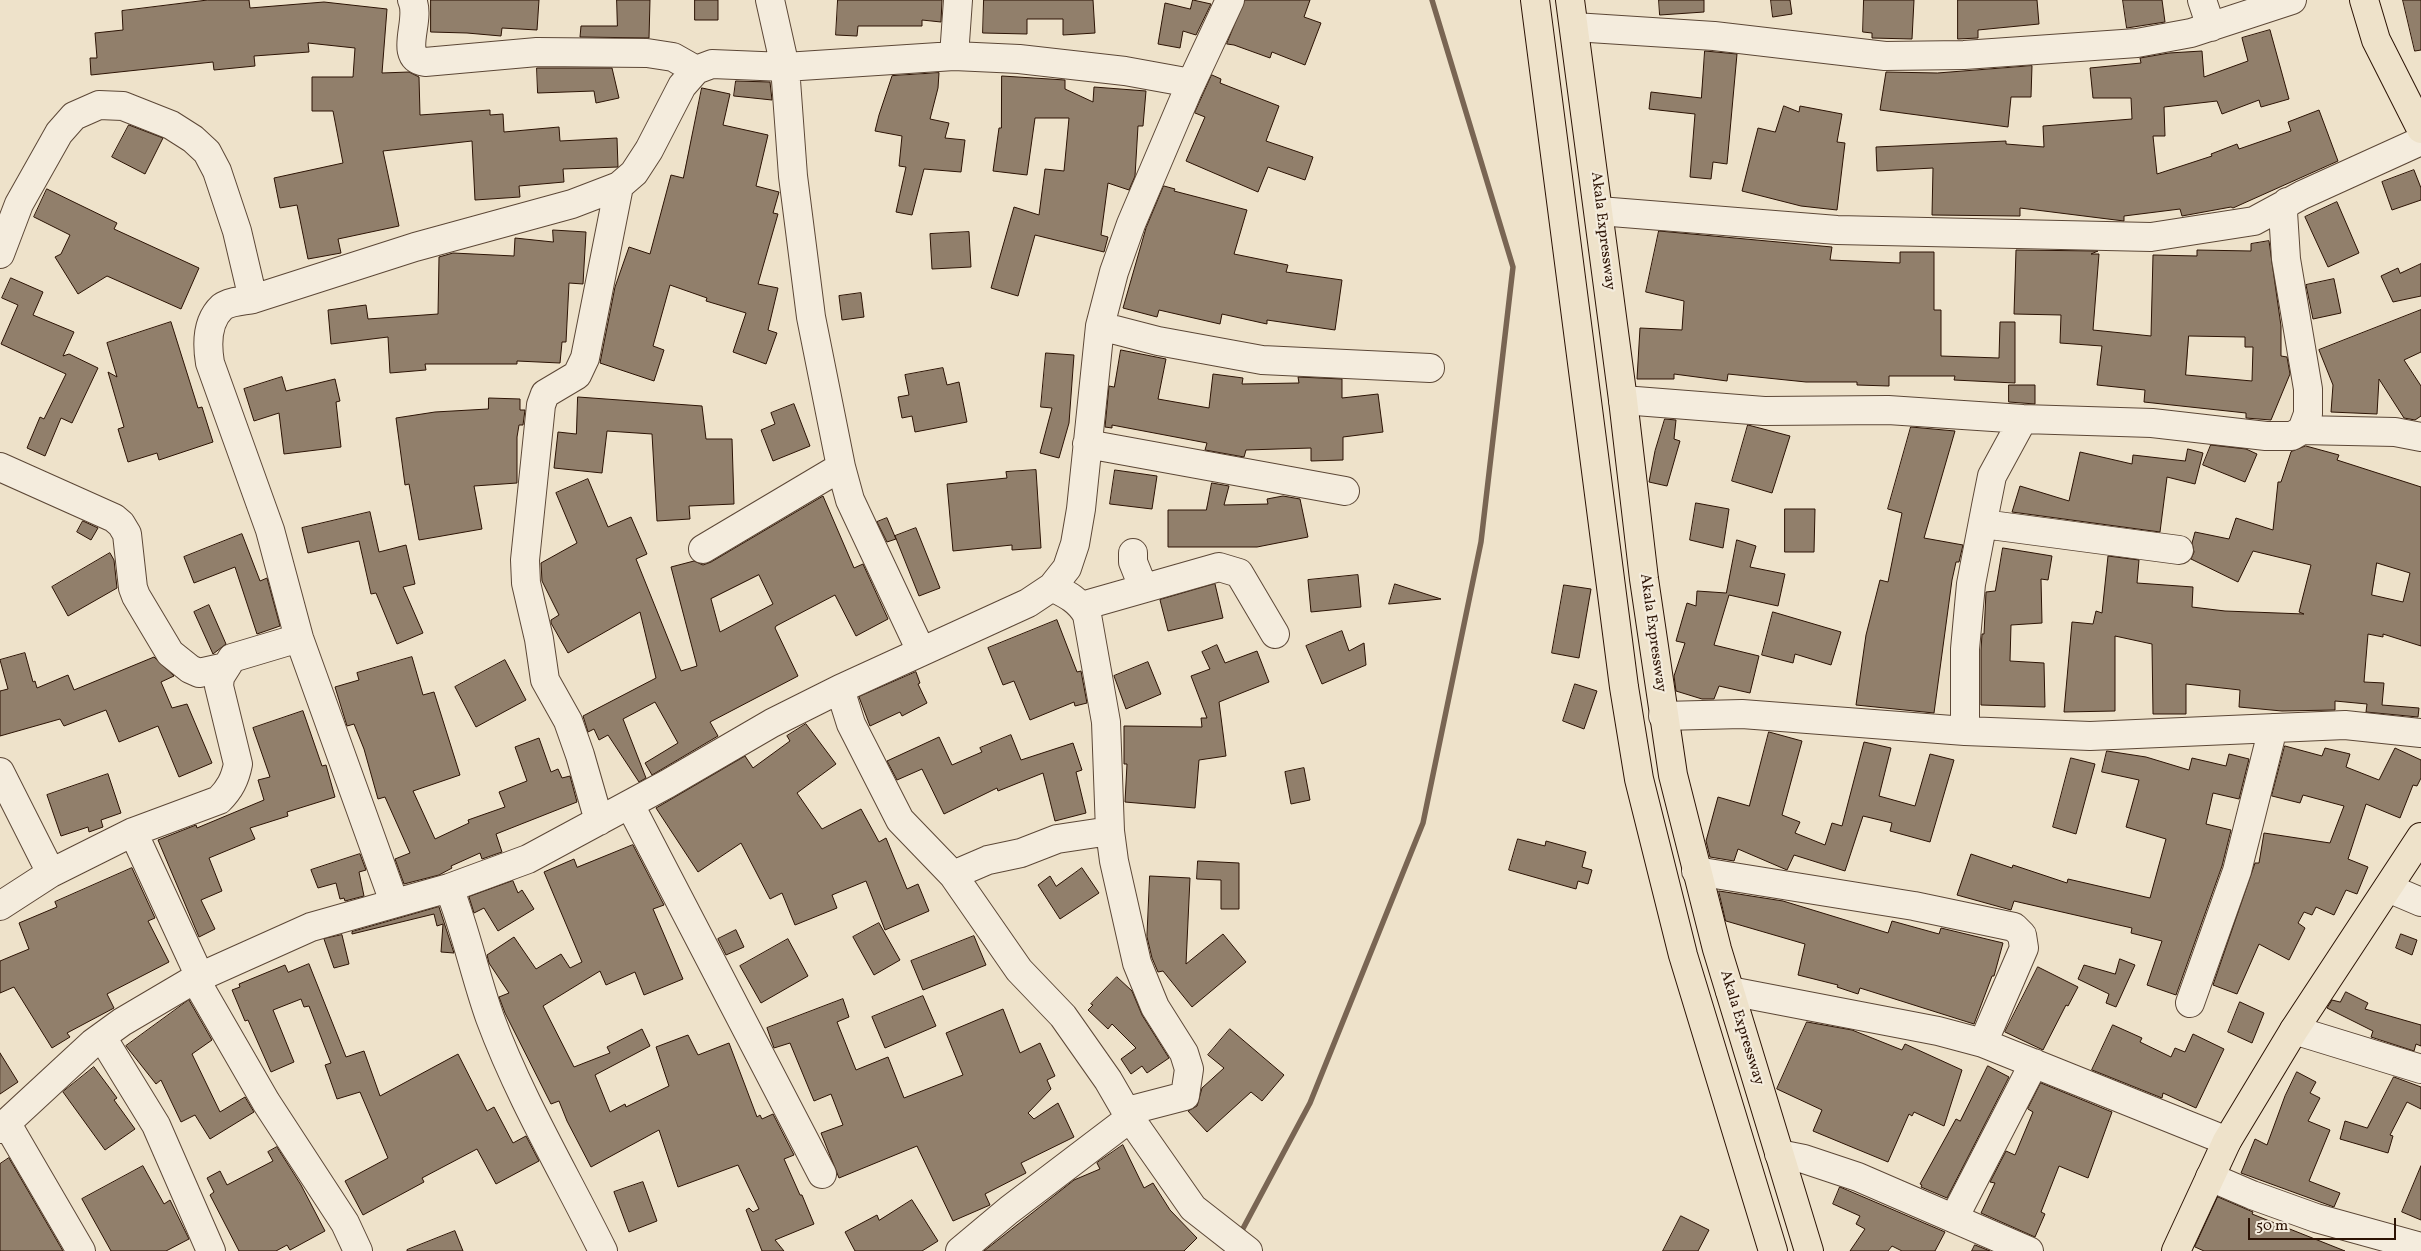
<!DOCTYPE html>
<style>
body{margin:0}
#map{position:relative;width:2421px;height:1251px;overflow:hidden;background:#eee2ca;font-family:Vollkorn,serif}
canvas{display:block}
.scale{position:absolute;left:2248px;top:1218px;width:148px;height:22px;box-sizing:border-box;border:2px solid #2c1304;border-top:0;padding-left:6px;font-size:15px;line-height:18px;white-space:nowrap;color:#2c1304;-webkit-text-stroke:4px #f4ecdd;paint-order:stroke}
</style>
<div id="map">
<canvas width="2421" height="1251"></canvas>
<div class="scale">50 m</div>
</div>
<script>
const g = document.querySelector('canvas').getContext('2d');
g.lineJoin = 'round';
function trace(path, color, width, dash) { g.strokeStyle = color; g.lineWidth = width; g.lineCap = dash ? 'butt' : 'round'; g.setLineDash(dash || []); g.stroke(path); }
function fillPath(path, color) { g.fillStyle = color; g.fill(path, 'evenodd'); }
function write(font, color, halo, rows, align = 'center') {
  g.font = font + ' Vollkorn,serif'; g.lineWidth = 4.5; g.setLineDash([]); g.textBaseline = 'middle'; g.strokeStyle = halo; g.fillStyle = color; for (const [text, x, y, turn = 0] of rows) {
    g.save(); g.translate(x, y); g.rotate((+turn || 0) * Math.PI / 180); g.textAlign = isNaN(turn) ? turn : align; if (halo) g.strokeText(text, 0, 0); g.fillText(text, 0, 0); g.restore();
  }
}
const stream = new Path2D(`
 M1239 1236 1310 1103 1423 823 1481 542 1513 267 1432 0`);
const building = new Path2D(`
 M208 0H249L250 8 324 2 387 9 382 73 409 72 419 77 420 115 490 110V115L503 114 504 132 559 127 560 141 617 138 618 167 563 169 564 182 519 186 520 197 475 200 472 141 383 151 399 226 338 239 341 253 308 259 297 205 280 208 274 178 343 163 333 111H312V77H353L355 48 308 43 309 52 254 56 255 66 214 70 213 62 91 75 90 58H97L95 33 123 30 122 11Z
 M431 0H539L537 30 502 28 501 36 467 33 431 32Z
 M617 0H650L649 38 580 37 581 26H617Z
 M695 0H718V20H695Z
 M838 0H942L941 22 922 20V26H858L857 36 836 35Z
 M984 0H1093L1095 33 1063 35V19H1027V34L983 33Z
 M1193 0 1211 4 1196 35 1183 31 1180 48 1158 44 1165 3 1190 9Z
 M1245 0H1310L1304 17 1321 23 1305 65 1272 52 1270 58 1234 45 1227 44Z
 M1659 0H1704V12L1660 15Z
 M1771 0H1790L1792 14 1773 17Z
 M1864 0H1914L1912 39 1872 38V33L1863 32Z
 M1958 0H2037L2039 24 1978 30V38L1958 39Z
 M2123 0H2162L2165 22 2127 28Z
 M2403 0H2421V50L2415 51Z
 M2270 30 2289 99 2261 107 2259 100 2222 114 2217 101 2164 107 2165 136H2153L2157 174 2212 156 2211 154 2237 144 2239 149 2291 131 2288 122 2319 110 2338 161 2233 208 2231 207 2182 216 2180 209 2124 216V221L2020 208V216L1932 215 1933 168 1877 171 1876 147 2006 141V144L2044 147 2043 126 2132 119 2131 98H2093L2090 68 2141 63 2140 58 2169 53 2202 51 2204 77 2248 61 2242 38Z
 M1705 51 1737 54 1727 164 1713 162 1711 179 1690 177 1695 114 1649 109 1651 92 1701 98Z
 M2032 66 2031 97H2011L2008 127 1880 110 1886 72 1937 73Z
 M537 68H612L619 98 596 103 594 91 538 93Z
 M939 73 938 88 930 119 949 123 945 138 965 140 961 172 924 169 912 215 896 212 906 167 899 166 902 136 875 131 879 115 892 76Z
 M1212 75 1221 79 1220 83 1279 106 1266 141 1313 157 1305 180 1268 167 1258 192 1186 161 1205 117 1195 113Z
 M1002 76 1065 80V89L1093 102 1094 87 1146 91 1143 126H1138L1135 176 1129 190 1108 183 1101 235 1108 237 1104 252 1035 235 1018 296 991 288 1014 207 1039 215 1045 169 1064 171 1069 118H1035L1027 175 993 171 999 128H1001Z
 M736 81 770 82 772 100 734 96Z
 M702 88 730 94 723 125 768 135 756 186 779 192 773 213 778 214 758 284 778 288 768 330 777 333 766 364 733 352 746 313 706 301 707 298 670 285 653 346 664 350 654 381 600 363 615 287 629 247 650 254 671 175 683 178Z
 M1784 106 1799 112 1800 106 1842 114 1837 142 1845 143 1837 210 1801 206 1742 191 1758 128 1775 132Z
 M129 125 163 138 145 174 112 157Z
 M2414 170 2421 188V200L2392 210 2382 182Z
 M1164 186 1175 189 1174 191 1247 210 1234 254 1288 265 1286 272 1342 280 1335 330 1267 320V324L1222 314 1220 324 1159 310 1157 317 1123 308 1146 228Z
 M47 189 117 223 114 229 199 268 181 309 107 276 78 294 55 257 61 254 70 235 34 217Z
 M2337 202 2359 253 2328 267 2305 217Z
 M553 230 586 232 583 284 569 283 566 342H562L560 363 517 361V364H425L426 370 390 373 388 337 331 344 328 310 366 305 368 319 438 314 439 257 453 253 514 256 515 238 553 242Z
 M1659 231 1832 247 1830 260 1900 263V252H1934V310H1941V356L1999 358 2000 322H2015V383L1954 380 1955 376H1889V386L1857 385V382H1806L1728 374 1727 381 1674 374V379H1637L1640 328 1682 330 1684 301 1646 292Z
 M969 232 971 267 932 269 930 234Z
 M2269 241 2281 326V356L2287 357 2290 374 2271 420 2246 418V413L2144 402 2145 390 2097 385 2102 346 2060 343 2061 315 2014 314 2016 250 2098 251 2091 254H2099L2093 330 2151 336 2153 255 2197 256V250L2251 251V244ZM2189 336 2245 337V347H2253L2252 381 2186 375Z
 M2421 264V296L2393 302 2381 276 2398 268 2400 273Z
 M11 278 43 292 33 315 74 332 63 356 69 354 98 368 72 423 61 418 45 456 27 448 40 417 44 419 66 374 1 344 18 305 2 298Z
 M2334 279 2341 313 2313 319 2306 285Z
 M861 293 864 317 842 320 839 296Z
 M2421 310V352L2404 360 2421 386V416L2415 420 2404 418 2379 379 2377 414 2331 412 2333 385 2319 350Z
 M171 322 198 408 202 407 213 442 159 460 157 453 128 462 118 429 124 427 108 372 117 377 107 343Z
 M1121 350 1166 359 1158 399 1209 408 1213 374 1243 378 1242 384 1299 383 1298 377 1342 379V398L1378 394 1383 432 1343 437V460L1311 461V448L1246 450 1244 457 1205 450 1207 443 1112 425V428L1105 427 1109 386 1114 387Z
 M1046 353 1074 355 1069 423 1059 458 1040 453 1052 408 1041 407Z
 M943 368 947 385 959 382 967 422 915 432 912 416 902 418 898 397 909 395 905 375Z
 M282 377 286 391 335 379 340 401 336 402 341 447 284 454 279 413 254 421 244 389Z
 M2009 385H2035V404L2009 402Z
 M578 397 702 406 706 439H732L734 504 689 506 690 519 657 521 652 434 607 431 602 473 554 468 558 432 576 434Z
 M489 398 520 399V410H525L523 425H519L517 437V483L474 486 482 529 419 540 409 484 405 485 396 418 435 412 488 409Z
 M794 404 810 446 773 461 761 430 775 424 771 413Z
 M1665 419 1676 420 1674 439 1680 441 1667 486 1649 482 1655 451Z
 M1748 425 1790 436 1772 493 1732 481Z
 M1911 427 1955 431 1924 538 1963 545 1959 562H1956L1952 580 1934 713 1856 705 1866 635 1880 580 1888 582 1902 513 1888 509Z
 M2211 445 2246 449 2257 454 2245 482 2203 465Z
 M2306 446 2339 455 2337 460 2421 487V646L2383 634V637L2368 634 2364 682 2384 683 2382 705 2419 708 2418 717 2366 712 2367 704 2335 701V710L2282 711 2239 707 2240 690 2186 684V714H2153L2152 644 2115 636V711L2064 712 2072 622 2093 624 2096 611 2102 613 2108 556 2139 560 2137 583 2193 587 2192 607 2225 611 2304 614 2299 612 2311 565 2253 551 2238 582 2191 559 2194 552 2192 543 2195 532 2229 539 2236 518 2273 530 2278 482H2281L2291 452ZM2377 563 2410 573 2403 602 2372 595Z
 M2188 449 2203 453 2195 484 2167 477 2160 532 2012 512 2020 486 2069 501 2080 452 2132 464 2133 455 2185 461Z
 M1036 470 1041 548 1012 550V545L953 551 947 484 1007 478 1006 472Z
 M1115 470 1157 476 1152 509 1110 504Z
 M588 479 608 527 631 517 647 554 636 559 681 671 697 666 671 567 694 561 703 565 711 562 823 496 854 568 863 564 888 619 856 636 835 595 776 626 775 628 798 676 710 722 718 736 652 775 645 763 678 743 655 702 623 719 646 778 639 782 608 735 599 740 594 729 588 732 583 716 656 678 640 612 568 653 551 623V620L559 615 542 581 541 563 577 543 556 493ZM759 575 773 604 720 632 711 599Z
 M1212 483 1229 486 1224 505 1268 504 1267 499 1283 496 1300 499 1308 537 1257 547H1168V510H1206Z
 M1696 503 1729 509 1723 548 1690 540Z
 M1785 509H1815L1814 552H1785Z
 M370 512 379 552 406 545 415 584 403 587 423 633 397 644 376 593 371 594 359 541 308 553 302 528Z
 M887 518 896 539 887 542 877 522Z
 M83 521 98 528 91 540 77 532Z
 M916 528 940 588 919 596 895 536Z
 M242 534 260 581 267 578 280 626 257 634 235 567 194 583 184 557Z
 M1737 540 1756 546 1750 567 1785 574 1778 606 1729 595 1714 645 1759 656 1750 693 1719 686 1714 699H1702L1676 691 1674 676 1685 643 1676 641 1687 603 1696 606 1697 591 1726 593Z
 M2003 548 2052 556 2048 580 2041 579 2042 623 2011 625 2010 661 2044 663 2045 707 1981 705V650L1982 634H1984L1986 592 1995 591Z
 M110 553 114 560 117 588 68 616 52 587Z
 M1358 575 1361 607 1311 612 1308 580Z
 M1215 584 1223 618 1168 631 1160 600Z
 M1395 584 1441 599 1389 604Z
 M1564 585 1591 589 1579 658 1552 653Z
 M209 605 226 644 213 654 194 612Z
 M1773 612 1841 632 1831 665 1795 654 1793 663 1762 655Z
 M1057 620 1077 672 1081 671 1087 703 1075 706 1074 702 1030 720 1014 681 1003 685 988 648Z
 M1342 631 1349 651 1364 643 1366 665 1322 684 1306 646Z
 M1217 645 1225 663 1257 651 1269 682 1219 702 1226 756 1199 760 1195 808 1125 802 1127 764H1124V726L1202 727 1201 718H1207L1191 676 1210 669 1202 652Z
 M25 653 33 682 35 681 37 688 68 675 74 690 154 657 174 676 161 682 172 708 187 704 212 763 179 777 158 726 119 742 106 710 64 726 60 719 0 736V691L8 689 0 660Z
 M412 657 423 695 434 692 460 775 413 791 435 839 469 823 468 820 505 807 499 792 527 781 515 747 539 738 551 772 558 769 562 778 570 776 577 802 496 834 502 852 482 859 480 853 451 866 452 868 439 875 404 884 395 859 410 853 385 797 378 799 364 749 354 724 347 726 335 687 359 680 357 673Z
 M505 660 526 700 476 727 455 687Z
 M1148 662 1161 694 1126 709 1114 676Z
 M916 672 920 683 918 684 927 703 902 716 900 712 870 726 859 697Z
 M1575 684 1597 691 1584 729 1563 721Z
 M303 711 322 766 326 765 335 797 287 812 288 816 250 828 255 839 209 858 222 891 201 900 215 929 199 937 158 840 196 825 197 828 264 800 258 780 270 777 253 728Z
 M806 724 836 764 797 793 822 829 861 809 879 842 886 838 907 889 918 884 929 911 885 930 866 881 832 895 837 908 795 925 782 893 770 899 741 843 698 872 656 808 745 756 753 768 790 741 787 736Z
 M1769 732 1802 741 1782 815 1800 822 1795 833 1825 845 1832 823 1842 826 1864 742 1891 748 1879 796 1915 806 1930 754 1954 760 1930 842 1890 831 1892 823 1863 816 1845 871 1794 855 1787 870 1738 849 1734 861 1710 857 1706 841 1718 797 1749 806Z
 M1011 735 1021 760 1073 743 1082 770 1076 772 1086 813 1055 821 1043 773 998 791 997 788 944 814 922 769 897 780 887 761 939 737 952 765 982 752 980 748Z
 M2285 746 2322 756 2325 748 2350 754 2346 767 2379 780 2395 748 2421 760V778L2417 786 2413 785 2400 818 2366 804 2348 859 2368 867 2357 894 2346 890 2334 915 2316 907 2312 915 2304 912 2298 923 2305 928 2289 960 2259 944 2237 994 2213 985 2255 863H2259L2264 833 2330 843 2344 806 2303 795 2300 803 2272 796Z
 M2107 751 2146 757 2189 770 2192 758 2226 766 2229 754 2249 759 2239 799 2213 793 2206 824 2231 830 2222 866 2176 995 2147 985 2162 941 2131 933 2132 928 2014 901 2011 910 1957 895 1971 854 2012 868 2013 865 2067 883 2068 879 2150 898 2166 839 2126 827 2139 780 2102 772Z
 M2071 758 2095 764 2076 834 2053 827Z
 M1304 768 1310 800 1291 804 1285 772Z
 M108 774 121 813 101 820 103 827 89 832 88 827 61 836 47 795Z
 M1518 839 1545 846 1546 841 1586 852 1582 867 1592 870 1588 884 1578 881 1576 889 1509 870Z
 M633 845 664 905 653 909 683 979 644 995 635 972 606 985 600 971 543 1006 574 1067 610 1053 607 1047 642 1029 650 1046 595 1075 610 1112 625 1104 626 1107 669 1086 656 1047 688 1035 698 1055 729 1043 757 1117 760 1115 762 1119 773 1114 794 1155 784 1159 800 1195H802L814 1224 775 1240 784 1251H762L746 1210 749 1208 753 1212 759 1209 738 1165 678 1187 659 1130 591 1167 567 1121 559 1101 551 1104 505 1013 499 997 509 993 489 963 487 955 514 937 536 969 561 954 570 968 582 962 544 872 574 859 577 867Z
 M360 854 366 870 359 872 364 896 345 901 344 898 340 899 336 883 318 888 311 870Z
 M1198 861 1239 863V909H1221V880L1197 879Z
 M132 868 155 918 148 921 169 962 107 994 114 1008 67 1033 70 1037 52 1048 14 987 0 993V961L29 949 19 923 57 907 55 902Z
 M1082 868 1099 893 1060 919 1038 885 1050 876 1056 886Z
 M1150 876 1190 878 1186 964 1223 934 1246 962 1192 1007 1163 971 1158 972 1152 958 1147 937Z
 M513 881 518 893 522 890 534 909 498 931 484 908 474 913 469 897Z
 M1719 891 1783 901 1888 933 1892 921 1939 934 1941 928 2003 943 1994 976H1992L1974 1024 1860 988 1858 994 1837 987 1838 985 1798 975 1805 944 1726 921Z
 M439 907 454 953 441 952 443 924 437 926 434 914 352 934V932Z
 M879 923 900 960 874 975 853 937Z
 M736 930 744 947 726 955 718 939Z
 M2401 934 2417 940 2412 955 2396 948Z
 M342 935 349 964 334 968 324 939Z
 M974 936 986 965 923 990 911 961Z
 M788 939 808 976 761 1003 740 966Z
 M2120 959 2135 965 2116 1007 2106 1003 2109 994 2078 979 2084 965 2115 974Z
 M309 964 346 1057 364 1051 380 1096 458 1054 487 1111 494 1107 513 1143 526 1136 539 1161 496 1184 477 1149 422 1178 424 1182 363 1215 345 1181 388 1158 360 1092 337 1099 325 1065 331 1063 309 1006 304 1007 301 999 273 1010 294 1062 271 1072 248 1020 245 1021 232 990 240 987 239 984 285 965 288 972Z
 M2038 967 2078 987 2068 1006 2066 1005 2043 1050 2005 1032Z
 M1117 977 1132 991 1142 1015 1169 1058 1147 1073 1142 1066 1131 1074 1121 1059 1136 1048 1112 1024 1108 1029 1088 1010 1093 1005 1091 1004Z
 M2346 992 2368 1003 2365 1009 2421 1025V1046L2416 1044 2414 1051 2371 1037 2373 1031 2327 1008 2332 1000 2340 1002Z
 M923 996 936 1026 885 1048 872 1017Z
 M843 999 849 1017 837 1022 856 1070 888 1057 904 1098 963 1075 946 1033 1003 1009 1020 1053 1040 1043 1055 1076 1047 1080 1051 1089 1028 1113 1034 1119 1058 1103 1074 1137 1021 1163 1026 1173 985 1194 990 1205 953 1221 917 1146 839 1178 821 1133 843 1125 831 1094 814 1101 790 1043 774 1048 767 1028Z
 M189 1000 212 1040 192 1054 220 1112 245 1097 254 1112 210 1139 195 1115 181 1122 161 1080 156 1084 126 1046Z
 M2240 1002 2264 1013 2252 1043 2228 1032Z
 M1807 1022 1852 1030 1902 1050 1905 1044 1962 1070 1944 1126 1914 1112 1912 1116 1909 1114 1888 1162 1813 1131 1822 1110 1777 1089Z
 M2113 1025 2142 1038 2140 1042 2171 1057 2175 1048 2185 1052 2193 1034 2224 1049 2196 1108 2163 1093 2162 1098 2092 1070Z
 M1230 1029 1284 1075 1262 1101 1251 1092 1207 1132 1188 1111 1197 1106 1202 1088 1224 1068 1208 1055Z
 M0 1053 18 1082 0 1094Z
 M1988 1066 2009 1077 1947 1198 1921 1187 1922 1185 1920 1184 1956 1119 1960 1121Z
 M94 1067 117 1098 114 1100 135 1129 105 1150 63 1092Z
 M2297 1072 2316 1082 2310 1093 2320 1098 2308 1121 2330 1130 2309 1181 2340 1193 2334 1207 2241 1173 2255 1139 2267 1145 2285 1096Z
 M2394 1077 2421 1087V1109L2407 1102 2390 1135 2393 1136 2388 1153 2340 1139 2345 1121 2367 1128Z
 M2041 1083 2112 1112 2088 1178 2059 1166 2041 1212 2045 1214 2035 1237 1981 1213 1995 1183 1990 1182 2006 1151 2015 1155 2033 1112 2028 1109Z
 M1123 1145 1144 1188 1153 1183 1170 1210 1197 1238 1184 1251H984L1074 1180 1100 1169 1097 1163Z
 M277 1147 301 1185 325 1231 290 1250 287 1245 276 1251H239L210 1195 214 1192 207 1178 220 1171 227 1185 273 1161 268 1152Z
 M9 1158 63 1251H0V1164Z
 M143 1166 164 1204 170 1200 189 1239 166 1251H111L82 1199Z
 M2421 1166V1220L2402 1212Z
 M643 1182 657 1221 629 1232 614 1192Z
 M1840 1187 1945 1232 1935 1251H1902L1892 1246 1888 1251H1850L1865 1229 1856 1224 1860 1216 1833 1204Z
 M2218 1197 2253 1212 2252 1214 2345 1251H2204L2195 1247Z
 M912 1200 938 1241 922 1251H855L845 1232 877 1215 879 1220Z
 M1681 1216 1709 1230 1698 1251H1663Z
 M455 1231 463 1251H407V1250Z
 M1975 1245 1990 1251H1972Z`);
const minor = new Path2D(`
 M412 0C422 20 397 58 425 62L537 52 647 53 673 57 696 70
 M770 0 785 67 793 176 811 317 841 467 850 500 921 651
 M2202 0 2211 27
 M1574 27 1714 36 1885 56 1964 55 2137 43 2191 33 2292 0
 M954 56 958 0
 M2287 202 2283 212 2286 259 2308 389V414L2302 430
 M1599 211 1837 230 2151 237 2254 221 2302 195 2421 141
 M0 254 19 204 59 133 74 116 99 105 123 106 171 125 193 139 207 152 217 171 237 231 253 299
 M1100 326 1158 341 1262 360 1430 368
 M1623 400 1764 411 1888 410 2023 419 2152 423 2266 436H2292L2302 430 2395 432 2421 437
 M1087 444 1345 491
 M0 467 114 518 121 524 127 534 133 588 136 596 170 653 190 669 199 673 226 667
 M1983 524 2179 550
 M703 549 841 467
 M1133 553V562L1143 587
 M1052 587C1066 594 1079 600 1087 615L1106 722 1110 831 1114 861 1137 963 1155 1007 1184 1053 1189 1069 1185 1096 1135 1109 1131 1119
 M1082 606 1219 567 1239 573 1275 634
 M840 689 851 724 900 820 953 875 1019 970 1063 1016 1108 1080 1130 1118 1193 1208 1248 1251
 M1663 716 1742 714 1965 731 2090 736 2345 725 2421 733
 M1965 731V649L1971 584 1986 506 1992 476 2023 419
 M0 772 51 873
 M630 805 822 1174
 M599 821 580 755 568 721 545 680 539 639 526 583 525 560 541 405 545 394 577 375 585 358 619 186
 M133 832 200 977
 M1696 871 1914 906 2014 927 2022 935 2024 948 1983 1043
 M953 875 988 860 1021 853 1057 839 1110 831
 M449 888C466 931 475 976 490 1018 520 1099 565 1174 603 1251
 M2388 888 2421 902
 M394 902 299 638 270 530 210 363C207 345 207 321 222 307 230 301 244 301 253 299L415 247 572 204 619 186 634 173 649 150 682 86 696 70 712 64 785 67 954 56 1019 59 1125 71 1191 83
 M0 906 51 873 133 832 219 800C230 789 235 779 238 764L219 686 220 677 232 658 299 638
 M195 979 266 1102 345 1223 358 1251
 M1730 991 1938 1031 1983 1043 2227 1141
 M2190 1003 2237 871 2273 728
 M2294 1030 2421 1069
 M102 1037 156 1125 211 1251
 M7 1124 81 1251
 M0 1129 93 1043 122 1022 195 979 311 927 449 888 528 859 667 784 772 723 840 689 1028 603 1052 587 1067 568 1075 544 1081 509 1100 326 1114 272 1131 224 1188 90 1230 0
 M1779 1154 1804 1159 1858 1177 2029 1251
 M2210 1177 2252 1195 2316 1218 2421 1247
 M1954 1218 2034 1063
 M960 1251 1009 1210 1130 1118`);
const major = new Path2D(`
 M1535 0 1624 687 1639 779 1683 955 1773 1251
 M1570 0 1623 400 1644 579 1673 775 1717 949 1809 1251
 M2364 0 2376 40 2421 129
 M2176 1251 2227 1141 2294 1030 2421 837`);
const streetNames = [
 ["Akala Expressway",1602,231,83],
 ["Akala Expressway",1652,633,82],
 ["Akala Expressway",1741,1028,73]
];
trace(stream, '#796553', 5.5);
fillPath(building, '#917f6b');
trace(building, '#2c1304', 1);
trace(minor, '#5c4736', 30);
trace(major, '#2c1304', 30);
trace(minor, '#f4ecdd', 28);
trace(major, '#eee2ca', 28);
write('15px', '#2c1304', '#f4ecdd', streetNames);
</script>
